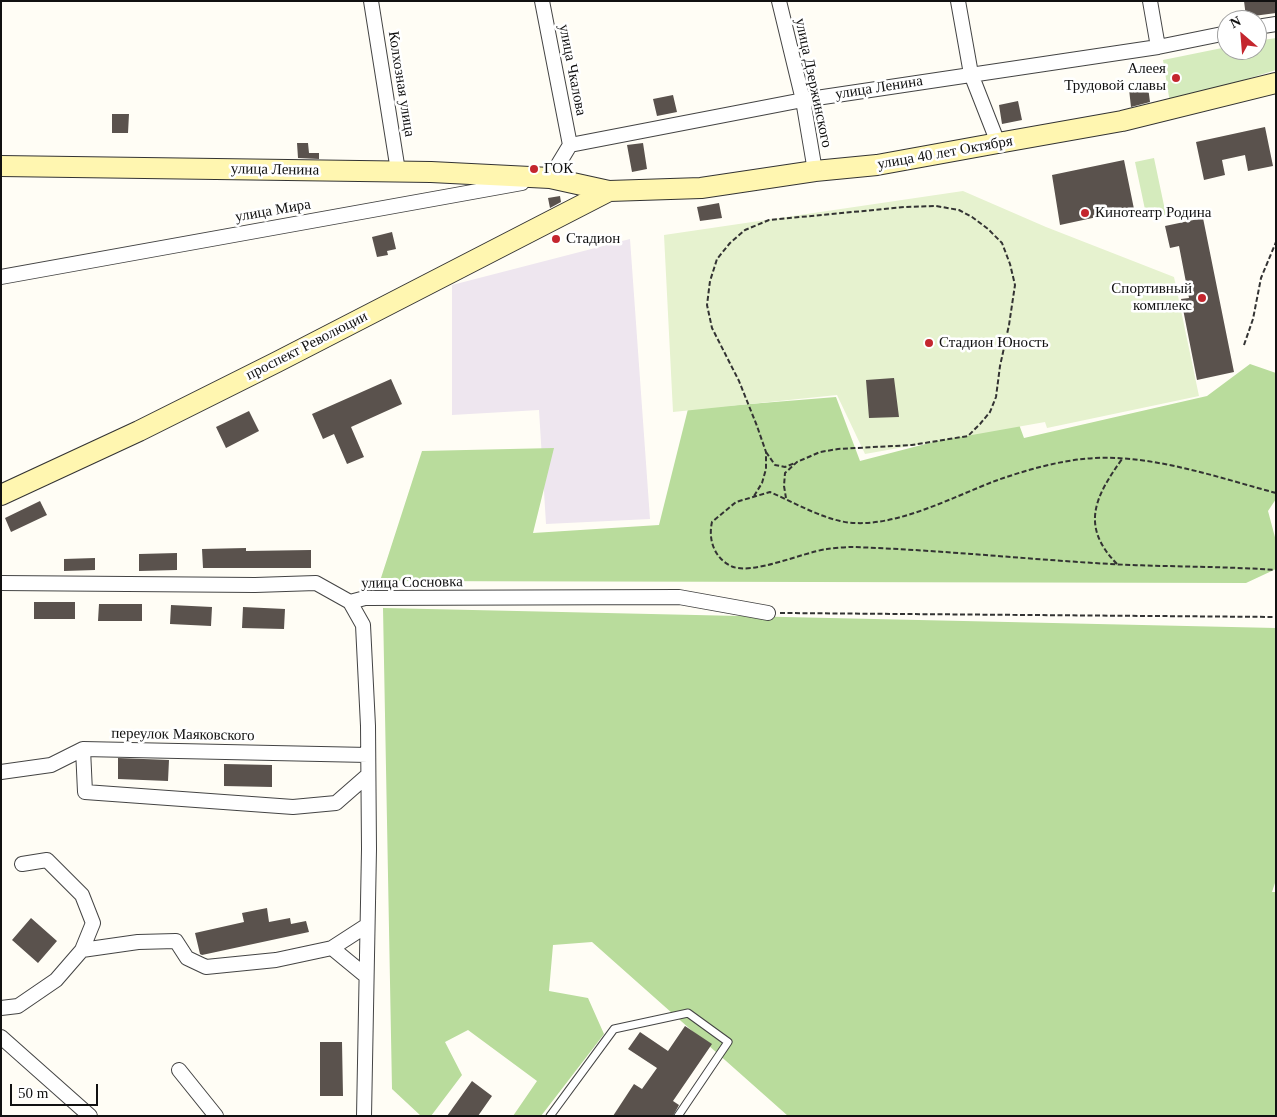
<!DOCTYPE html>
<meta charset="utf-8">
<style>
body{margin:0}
#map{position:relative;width:1277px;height:1117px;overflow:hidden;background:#fffdf5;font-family:"Times New Roman",serif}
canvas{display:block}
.frame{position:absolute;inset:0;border:2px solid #111;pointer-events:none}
.north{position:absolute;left:1217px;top:10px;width:50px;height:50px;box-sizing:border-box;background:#fff;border:1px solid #a0a0a0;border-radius:50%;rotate:333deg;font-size:14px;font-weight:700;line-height:20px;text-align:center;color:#111}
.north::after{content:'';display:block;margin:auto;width:18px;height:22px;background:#c4262e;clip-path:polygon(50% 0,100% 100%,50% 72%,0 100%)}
.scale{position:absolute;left:10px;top:1084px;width:88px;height:22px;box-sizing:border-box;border:2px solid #111;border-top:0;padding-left:6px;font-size:15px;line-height:18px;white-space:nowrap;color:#111;-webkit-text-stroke:4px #fff;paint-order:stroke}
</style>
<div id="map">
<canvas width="1277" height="1117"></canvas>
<div class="frame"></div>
<div class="north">N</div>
<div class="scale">50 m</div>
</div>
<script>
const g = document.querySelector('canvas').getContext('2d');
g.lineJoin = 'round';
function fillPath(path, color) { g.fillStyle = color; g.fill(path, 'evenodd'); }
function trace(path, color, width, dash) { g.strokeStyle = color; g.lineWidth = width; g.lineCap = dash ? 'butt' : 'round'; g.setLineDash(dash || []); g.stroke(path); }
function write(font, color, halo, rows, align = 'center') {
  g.font = font + ' "Times New Roman",serif'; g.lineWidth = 5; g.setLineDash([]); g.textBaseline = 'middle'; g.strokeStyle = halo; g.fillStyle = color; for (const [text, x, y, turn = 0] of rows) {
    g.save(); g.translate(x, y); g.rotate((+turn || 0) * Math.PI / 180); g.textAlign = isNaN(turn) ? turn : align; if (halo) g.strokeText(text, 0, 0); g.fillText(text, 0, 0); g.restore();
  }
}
const industrial = new Path2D(`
 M630 239 650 519 546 524 539 410 452 415V285Z`);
const green = new Path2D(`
 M1276 38V70L1170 103 1163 60 1227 47V50H1257V41Z
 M1154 158 1166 215 1147 219 1135 162Z`);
const forest = new Path2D(`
 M1250 364 1276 373V499L1268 511 1276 541V569L1246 583 380 581 422 451 554 448 533 533 659 525 688 409 836 397 860 461 983 429 1017 419 1024 438 1207 396Z
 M383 608 1276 628V880L1272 892H1276V1116H788L592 942 553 945 549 991 588 998 604 1034 541 1116H513L537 1081 468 1030 445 1042 462 1075 431 1116H421L392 1089Z`);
const pitch = new Path2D(`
 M963 191 1046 227 1174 277 1199 396 1047 428 1045 422 865 454 837 395 673 412 664 235Z`);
const building = new Path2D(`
 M1244 1H1276V13L1246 17Z
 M1148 87 1150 102 1131 107 1129 89Z
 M673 95 677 112 657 116 653 99Z
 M1018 101 1022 120 1002 124 999 105Z
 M112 114H129L128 133H112Z
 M1265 127 1273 166 1248 171 1245 155 1222 160 1225 175 1204 180 1196 142Z
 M297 143H308L309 153H319V159L298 158Z
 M643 143 647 169 632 172 627 145Z
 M1124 160 1134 209 1060 225 1052 175Z
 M560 196 561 202 550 208 548 198Z
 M719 203 722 218 700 221 697 207Z
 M1203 218 1234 372 1197 380 1181 299 1189 298 1179 246 1170 248 1165 226Z
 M392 232 396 249 387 251 388 255 377 257 372 237Z
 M894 378 899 417 869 418 866 380Z
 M391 379 402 404 351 427 364 457 347 464 334 434 323 439 312 414Z
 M249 411 259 431 226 448 216 427Z
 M40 501 47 515 11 532 5 518Z
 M246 548V551L311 550V568H203L202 549Z
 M177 553V570L139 571V554Z
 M95 558V570L64 571V559Z
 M34 602H75V619H34Z
 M99 604H142V621H98Z
 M171 605 212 607 211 626 170 624Z
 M243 607 285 609 284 629 242 628Z
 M118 758 169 760 168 781 118 779Z
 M224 764 272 765V787L224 786Z
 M267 908 269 922 290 918 291 924 306 921 309 932 202 955 200 954 195 933 244 922 242 913Z
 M31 918 57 941 38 963 12 940Z
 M685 1026 712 1044 673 1101 679 1105 673 1116H613L634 1084 642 1089 657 1068 628 1049 640 1032 668 1051Z
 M320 1042H342L343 1096H320Z
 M472 1081 492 1096 478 1116H447Z`);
const path = new Path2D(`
 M1244 345 1253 319 1261 278 1276 242
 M766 452 775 465 785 467 795 463
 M1276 493C1216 477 1146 452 1083 459 1054 462 1023 471 995 481 950 498 888 532 840 521 815 515 793 502 770 492L736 502 712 522C708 539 714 558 731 566 751 576 804 552 827 549 835 548 845 547 853 547 939 550 1024 559 1110 564 1165 567 1220 566 1276 570
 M754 496 762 483 766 469V452L757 426 739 381 712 328 707 305 710 281 717 259 730 243 745 230 769 220 905 207 936 206 959 210 972 217 988 229 1002 243 1010 264 1015 285 1009 325 1000 366 996 397 990 412 980 424 968 436 912 445 838 449 820 452 797 462 785 473 784 486 786 498
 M1117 564C1080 526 1095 497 1122 459
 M780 613 1276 617`);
const lane = new Path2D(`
 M550 1116 614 1029 688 1013 728 1042 678 1116`);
const street = new Path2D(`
 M371 1 398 171
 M542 1 570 145
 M779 1 803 100 815 171
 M958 1 971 74 998 143
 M1150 1 1158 47
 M1257 27 1276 24
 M543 179 550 178 570 145 803 100 1158 47 1227 33
 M1 277 522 183
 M1 583 255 585 316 583 350 602 365 598 679 597 768 613
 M350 602 363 625 368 726 369 849 364 1116
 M83 749 85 792 293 807 336 803 368 775
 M1 772 51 765 83 749 368 755
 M332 948 366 926
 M82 950 138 942 176 941 187 958 206 967 276 960 332 948 366 976
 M1 1008 18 1006 56 980 82 950 93 923 82 895 47 860 22 864
 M1 1037 90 1116
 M179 1070 216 1116`);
const secondary = new Path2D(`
 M1 166 431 172 550 178 609 191 701 188 815 171 877 165 998 143 1122 121 1276 83
 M1 495 139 431 277 362 609 191`);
const markers = [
 [1176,78,5,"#c4262e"],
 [534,169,5,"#c4262e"],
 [1085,213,5,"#c4262e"],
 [556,239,5,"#c4262e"],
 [1202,298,5,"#c4262e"],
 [929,343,5,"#c4262e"]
];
const poiNames = [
 ["Алеея",1166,69,"right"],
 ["Трудовой славы",1166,86,"right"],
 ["ГОК",544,169],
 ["Кинотеатр Родина",1095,213],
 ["Стадион",566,239],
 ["Спортивный",1192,289,"right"],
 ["комплекс",1192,306,"right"],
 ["Стадион Юность",939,343]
];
const streetNames = [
 ["улица Чкалова",572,70,79],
 ["улица Дзержинского",813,83,78],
 ["Колхозная улица",401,84,81],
 ["улица Ленина",879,88,-9],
 ["улица 40 лет Октября",945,153,-10],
 ["улица Ленина",275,170,1],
 ["улица Мира",273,211,-10],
 ["проспект Революции",307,346,-27],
 ["улица Сосновка",412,583,-1],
 ["переулок Маяковского",183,735,1]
];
fillPath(industrial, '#eee6ef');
fillPath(green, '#d5ebbd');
fillPath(forest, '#b9dc9c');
fillPath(pitch, '#e6f2cf');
fillPath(building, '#5a524d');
trace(lane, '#444', 9);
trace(street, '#444', 16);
trace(secondary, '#333', 22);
trace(path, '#333', 2, [5, 2.5]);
trace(lane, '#fff', 7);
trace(street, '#fff', 14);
trace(secondary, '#fff6b0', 20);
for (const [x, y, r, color] of markers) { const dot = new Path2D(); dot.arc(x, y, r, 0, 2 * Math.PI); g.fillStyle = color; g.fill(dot); trace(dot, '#fff', 2); }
write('15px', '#111', '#fff', poiNames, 'left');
write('15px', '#111', '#fff', streetNames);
</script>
